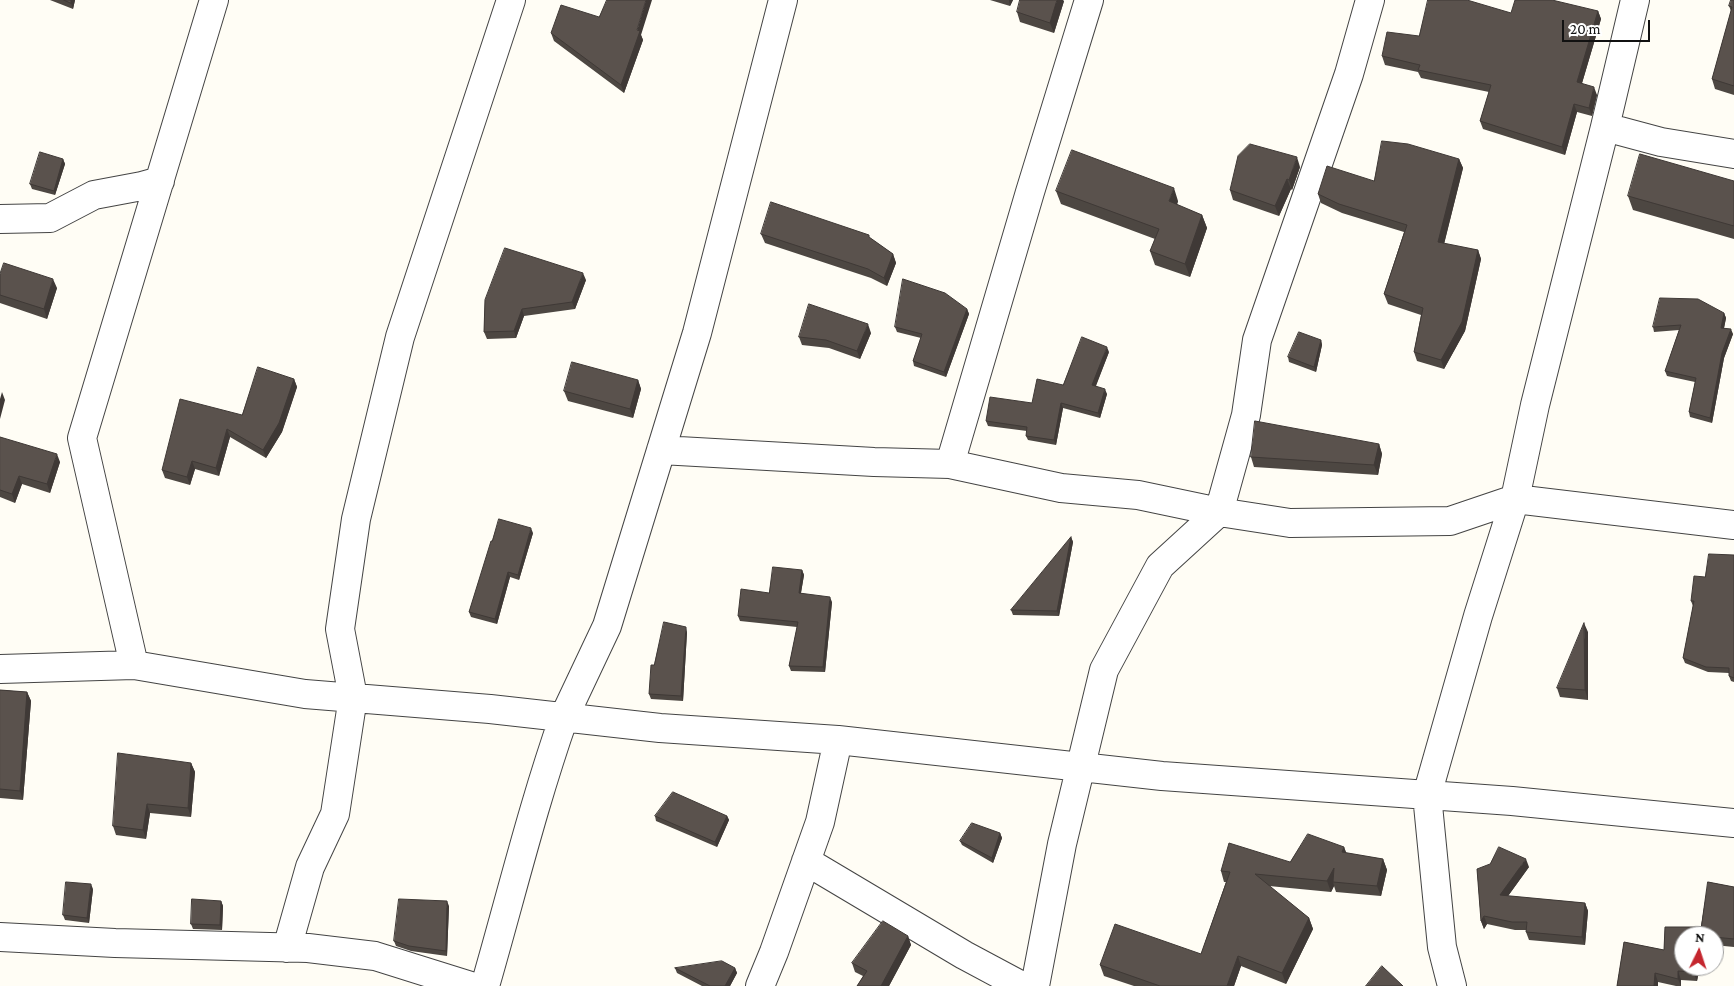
<!DOCTYPE html>
<style>
body{margin:0}
#map{position:relative;width:1734px;height:986px;overflow:hidden;background:#fffdf5;font-family:"Crimson Pro",serif}
canvas{display:block}
.north{position:absolute;left:1674px;top:926px;width:50px;height:50px;box-sizing:border-box;background:#fff;border:1px solid #a0a0a0;border-radius:50%;rotate:4deg;font-size:14px;font-weight:700;line-height:20px;text-align:center;color:#111}
.north::after{content:'';display:block;margin:auto;width:18px;height:22px;background:#c4262e;clip-path:polygon(50% 0,100% 100%,50% 72%,0 100%)}
.scale{position:absolute;left:1562px;top:20px;width:88px;height:22px;box-sizing:border-box;border:2px solid #111;border-top:0;padding-left:6px;font-size:15px;line-height:18px;white-space:nowrap;color:#111;-webkit-text-stroke:4px #fff;paint-order:stroke}
</style>
<div id="map">
<canvas width="1734" height="986"></canvas>
<div class="north">N</div>
<div class="scale">20 m</div>
</div>
<script>
const g = document.querySelector('canvas').getContext('2d');
g.lineJoin = 'round';
function trace(path, color, width, dash) { g.strokeStyle = color; g.lineWidth = width; g.lineCap = dash ? 'butt' : 'round'; g.setLineDash(dash || []); g.stroke(path); }
function fillPath(path, color) { g.fillStyle = color; g.fill(path, 'evenodd'); }
const minor = new Path2D(`
 M1605 127 1661 142 1734 154
 M0 219 50 218 94 195 142 186 160 181
 M661 450 874 462 950 464 1061 488 1138 495 1219 512 1290 523 1450 521 1515 499 1734 525
 M950 464 1030 192 1089 0
 M134 665 82 438 214 0
 M0 669 134 665 305 694 490 709 660 728 838 740 1162 776 1512 801 1734 823
 M806 861 964 955 1022 986
 M0 937 115 943 308 948 375 956 471 986
 M287 948 310 867 335 814 353 697 340 629 356 519 400 337 511 0
 M485 986C511 896 533 805 564 717L607 626 697 333 783 0
 M760 986 774 952 820 822 838 740
 M1035 986 1062 844 1104 670 1160 566 1219 512 1246 415 1257 340 1349 74 1370 0
 M1452 986 1442 947 1427 795 1478 616 1515 499 1535 405 1605 127 1635 0`);
const wall = new Path2D(`
 M50 0H75L73 9Z
 M990 0H1013L1010 6Z
 M1734 0V95L1715 89 1712 79 1731 11 1729 6Z
 M1064 1 1054 33 1020 22 1017 12Z
 M1598 11 1601 19 1582 83 1597 95 1592 116 1577 112 1565 155 1483 129 1480 121 1489 92 1421 78 1418 72 1385 65 1382 56 1419 36 1511 13Z
 M551 33 641 35 643 40 624 93 554 41Z
 M63 159 65 164 55 195 32 189 30 184Z
 M1459 159 1463 168 1444 244 1478 250 1481 259 1465 331 1444 369 1417 361 1414 352 1421 315 1388 304 1384 294 1404 232 1342 213 1321 203 1318 194 1374 181Z
 M1300 167 1292 190 1291 189 1279 216 1233 200 1230 190Z
 M1734 181V239L1633 210 1628 196Z
 M1056 191 1178 201 1177 205 1202 215 1207 228 1190 277 1155 265 1150 251 1155 239 1061 204Z
 M761 234 870 238 893 254 896 263 887 286 871 278 765 243Z
 M0 274 57 288 47 319 0 303Z
 M586 280 575 309 524 316 516 338 487 339 484 332 485 300Z
 M967 309 969 314 946 377 914 366 913 361 921 338 897 332 895 327Z
 M1724 313 1726 318 1724 328 1733 334 1724 358 1712 423 1690 417 1689 412 1695 382 1667 376 1665 371 1679 330 1654 332 1653 327Z
 M871 333 860 359 829 348 802 345 799 337Z
 M1321 340 1322 345 1316 372 1289 362 1288 357Z
 M1109 352 1096 386 1107 394 1100 418 1063 408 1056 445 1028 440 1026 436 1027 431 988 426 986 421 1032 403 1063 385Z
 M294 379 297 387 282 432 266 458 230 437 219 476 195 469 190 485 165 478 162 470Z
 M638 380 641 389 633 418 568 401 564 391Z
 M0 437 60 462 50 493 22 484 15 503 0 497Z
 M1379 444 1382 454 1378 475 1254 467 1251 457Z
 M533 533 519 580 510 577 497 624 471 617 469 612 492 541Z
 M1071 537 1073 542 1059 616 1013 615 1011 610Z
 M1734 555V682L1731 681 1729 676V673L1708 672 1685 663 1683 658 1693 606 1691 601 1705 577Z
 M802 570 804 575 801 593 832 602 825 672 791 671 789 666 797 627 740 621 738 616 769 593Z
 M687 632 683 701 651 699 649 694 654 665Z
 M1588 632V700L1560 697 1557 688Z
 M0 690 27 692 31 701 23 800 0 798Z
 M191 763 195 772 191 817 150 813 146 839 116 835 113 826Z
 M655 816H727L729 820 717 847 656 821Z
 M1000 833 1002 838 993 863 962 845 960 841Z
 M1344 847 1346 853 1383 859 1387 870 1381 896 1336 892 1334 886 1331 892 1269 886 1309 918 1313 929 1286 984 1241 966 1234 986H1134L1104 976 1100 965 1201 954 1226 882H1224L1221 871 1290 862Z
 M1529 867 1508 896 1585 903 1588 911 1585 945 1529 940 1526 932V930H1515L1487 924 1484 929 1481 921 1477 869Z
 M1708 882 1734 887V947L1714 945V936H1684V966H1700L1697 981 1681 980V986H1676L1658 982V986H1617L1624 942 1664 950 1665 927H1701Z
 M93 889 89 923 65 920 63 915Z
 M221 901 223 906 222 930 193 929 191 924Z
 M449 906 447 956 411 951 396 946 394 941Z
 M908 936 911 945 889 986H857L863 976 855 972 852 963Z
 M675 968H735L737 973 730 986H702L677 973Z`);
const shadedWall = new Path2D(`
 M71 0H75L73 9 71 3Z
 M646 0H652L641 35 643 40 624 93 621 85Z
 M1009 0H1013L1010 6 1009 1Z
 M1057 0H1063L1064 1 1054 33 1050 23Z
 M1598 11 1601 19 1580 90 1577 82Z
 M1594 87 1597 95 1592 116 1589 108Z
 M1574 104 1577 112 1565 155 1562 147Z
 M1297 157 1300 167 1292 190 1289 180Z
 M63 159 65 164 55 195 54 191Z
 M1459 159 1463 168 1442 252 1438 242Z
 M1287 179 1291 189 1279 216 1275 206Z
 M1174 188 1178 201 1173 215 1169 201Z
 M1202 215 1207 228 1190 277 1185 264Z
 M1478 250 1481 259 1465 331 1444 369 1441 360Z
 M893 254 896 263 887 286 884 278Z
 M583 273 586 280 575 309 572 302Z
 M53 279 57 288 47 319 44 309Z
 M522 309 524 316 516 338 514 331Z
 M967 309 969 314 946 377 944 372Z
 M1724 313 1726 318 1723 333 1721 328Z
 M868 324 871 333 860 359 857 351Z
 M1731 329 1733 334 1724 358 1712 423 1710 418 1722 353Z
 M1321 340 1322 345 1316 372 1314 367Z
 M1107 347 1109 352 1094 390 1092 385Z
 M294 379 297 387 282 432 266 458 263 450Z
 M638 380 641 389 633 418 630 409Z
 M1105 389 1107 394 1100 418 1098 413Z
 M2 392 5 400 0 419V399Z
 M1061 403 1063 408 1056 445 1054 440Z
 M227 429 230 437 219 476 216 468Z
 M1379 444 1382 454 1378 475 1374 465Z
 M57 454 60 462 50 493 47 484Z
 M192 461 195 469 190 485 187 477Z
 M19 476 22 484 15 503 12 494Z
 M531 528 533 533 519 580 518 575Z
 M1071 537 1073 542 1059 616 1057 611Z
 M802 570 804 575 800 598 799 593Z
 M508 572 510 577 497 624 495 619Z
 M830 597 832 602 825 672 823 667Z
 M1584 623 1588 632V700L1585 690Z
 M686 627 687 632 683 701 681 696Z
 M27 692 31 701 23 800 20 791Z
 M191 763 195 772 191 817 188 808Z
 M147 804 150 813 146 839 143 830Z
 M727 816 729 820 717 847 715 842Z
 M1000 833 1002 838 993 863 992 858Z
 M1344 847 1348 857 1342 852Z
 M1383 859 1387 870 1381 896 1377 886Z
 M1526 859 1529 867 1503 903 1500 895Z
 M1334 868 1333 882 1334 886 1331 892 1327 881Z
 M91 884 93 889 89 923 87 918Z
 M221 901 223 906 222 930 220 925Z
 M447 901 449 906 447 956 446 951Z
 M1585 903 1588 911 1585 945 1582 937Z
 M1484 916 1487 924 1484 929 1481 921Z
 M1309 918 1313 929 1286 984 1282 973Z
 M908 936 911 945 889 986H881Z
 M1238 956 1241 966 1234 986H1227Z
 M1695 966H1700L1697 981 1693 972Z
 M735 968 737 973 730 986H725Z
 M1678 971 1681 980V986L1678 979Z
 M1655 973 1658 982V986H1654Z`);
const building = new Path2D(`
 M64 0H71V3Z
 M607 0H646L637 30 640 31 621 85 551 33 561 5 599 17Z
 M1020 0H1057L1050 23 1017 12Z
 M1428 0H1467L1511 13 1515 0H1552L1598 11 1577 82 1594 87 1589 108 1574 104 1562 147 1480 121 1491 85 1418 70 1420 65 1382 56 1387 32 1419 36Z
 M1731 0H1734V86L1712 79 1732 7 1729 6Z
 M1382 141 1408 144 1459 159 1438 242 1478 250 1462 322 1441 360 1414 352 1423 308 1384 294 1407 225 1339 204 1318 194 1327 166 1374 181Z
 M1250 144 1297 157 1289 180 1287 179 1275 206 1230 190 1238 156Z
 M1072 150 1174 188 1169 201 1202 215 1185 264 1150 251 1159 229 1056 191Z
 M40 152 63 159 54 191 30 184Z
 M1640 154 1734 181V226L1628 196Z
 M771 202 869 235V237L893 254 884 278 868 269 761 234Z
 M505 248 583 273 572 302 522 309 514 331 484 332 485 300Z
 M4 263 53 279 44 309 0 295V274Z
 M903 279 945 293 967 309 944 372 913 361 922 334 895 327Z
 M1660 298 1698 299 1724 313 1721 328 1731 329 1722 353 1710 418 1689 412 1696 378 1665 371 1681 325 1653 327Z
 M809 304 868 324 857 351 826 340 799 337Z
 M1299 332 1321 340 1314 367 1288 357Z
 M1082 337 1107 347 1092 385 1105 389 1098 413 1061 403 1054 440 1026 436 1027 427 986 421 990 397 1032 403 1037 379 1063 385Z
 M572 362 638 380 630 409 564 391Z
 M258 367 294 379 279 423 263 450 227 429 216 468 192 461 187 477 162 470 180 399 242 415Z
 M1255 421 1379 444 1374 465 1251 457Z
 M0 437 57 454 47 484 19 476 12 494 0 490Z
 M499 519 531 528 518 575 508 572 495 619 469 612 491 541H492Z
 M1071 537 1057 611 1011 610Z
 M1709 554 1734 555V678L1729 676V668L1706 667 1683 658 1694 601H1691L1694 576 1705 577Z
 M773 567 802 570 799 593 830 597 823 667 789 666 798 622 738 616 741 589 769 593Z
 M664 622 686 627 681 696 649 694 651 665H654Z
 M1584 623 1585 690 1557 688Z
 M0 690 27 692 20 791 0 789Z
 M118 753 191 763 188 808 147 804 143 830 113 826Z
 M673 792 727 816 715 842 655 816Z
 M972 823 1000 833 992 858 960 841Z
 M1308 834 1344 847 1342 852 1383 859 1377 886 1333 882 1334 868 1327 881 1255 874 1309 918 1282 973 1238 956 1227 986H1160L1100 965 1115 924 1201 954 1230 872 1221 871 1229 843 1290 862Z
 M1499 847 1526 859 1500 895 1585 903 1582 937 1526 932 1527 922H1512L1484 916 1481 921 1477 869 1490 864Z
 M66 882 91 884 87 918 63 915Z
 M1708 882 1734 887V939L1714 937V936H1684V966H1695L1693 972 1678 971V979L1655 973 1654 986H1617L1624 942 1664 950 1665 927H1701Z
 M192 899 221 901 220 925 191 924Z
 M399 899 447 901 446 951 409 946 394 941Z
 M883 921 908 936 881 986H857L867 971 852 963Z
 M722 961 735 968 725 986H710L675 968Z
 M1382 966 1403 986H1366Z`);
trace(minor, '#444', 30);
trace(minor, '#fff', 28);
fillPath(wall, '#4d4742');
fillPath(shadedWall, '#3f3936');
fillPath(building, '#5a524d');
trace(building, '#3f3936', 1);
</script>
